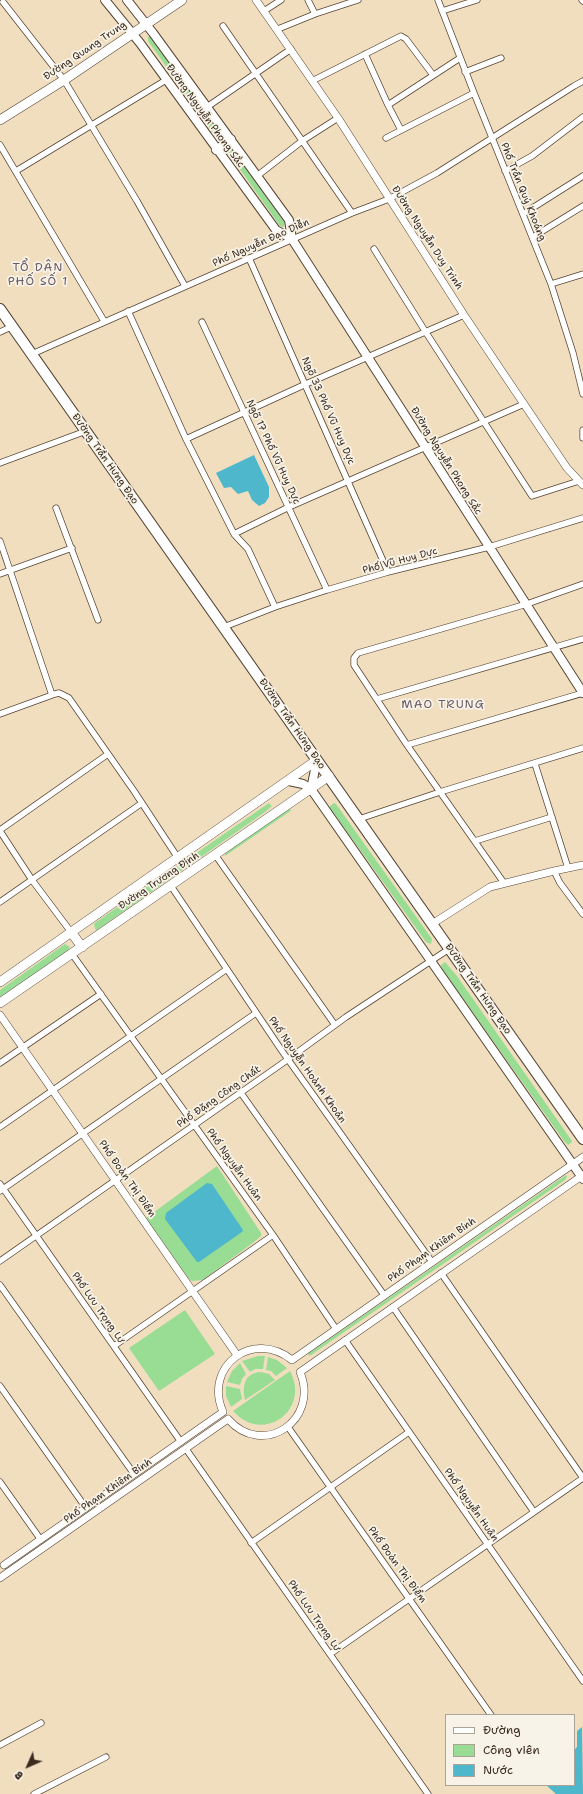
<!DOCTYPE html>
<meta charset="utf-8">
<style>
body{margin:0}
#map{position:relative;width:583px;height:1794px;overflow:hidden;background:#f1debe;font-family:"Shantell Sans",sans-serif}
canvas{display:block}
.legend{position:absolute;left:445px;top:1714px;width:130px;height:72px;box-sizing:border-box;background:#f7f3e8;border:1px solid #aca397;margin:0;padding:5px 7px;list-style:none;font-size:12px;color:#3b2a1e}
.legend li{display:flex;align-items:center;gap:8px;height:20px}
.legend b{width:20px;border:1px solid #aca397}
.north{position:absolute;left:8px;top:1746px;width:40px;height:40px;-webkit-text-stroke:3px #f7f3e8;paint-order:stroke;rotate:225deg;font-size:11px;font-weight:700;line-height:16px;text-align:center;color:#3b2a1e}
.north::after{content:'';display:block;margin:auto;width:14px;height:18px;background:#3b2a1e;clip-path:polygon(50% 0,100% 100%,50% 72%,0 100%)}
</style>
<div id="map">
<canvas width="583" height="1794"></canvas>
<ul class="legend">
<li><b style="height:5px;background:#fff"></b>Đường</li>
<li><b style="height:11px;background:#99dd95"></b>Công viên</li>
<li><b style="height:11px;background:#4eb7cc"></b>Nước</li>
</ul>
<div class="north">B</div>
</div>
<script>
const g = document.querySelector('canvas').getContext('2d');
g.lineJoin = 'round';
function fillPath(path, color) { g.fillStyle = color; g.fill(path, 'evenodd'); }
function trace(path, color, width, dash) { g.strokeStyle = color; g.lineWidth = width; g.lineCap = dash ? 'butt' : 'round'; g.setLineDash(dash || []); g.stroke(path); }
function write(font, color, halo, rows, align = 'center') {
  g.font = font + ' "Shantell Sans",sans-serif'; g.lineWidth = 3.5; g.setLineDash([]); g.textBaseline = 'middle'; g.strokeStyle = halo; g.fillStyle = color; for (const [text, x, y, turn = 0] of rows) {
    g.save(); g.translate(x, y); g.rotate((+turn || 0) * Math.PI / 180); g.textAlign = isNaN(turn) ? turn : align; if (halo) g.strokeText(text, 0, 0); g.fillText(text, 0, 0); g.restore();
  }
}
const green = new Path2D(`
 M150 36 224 137 225 139 221 142 217 138 148 41V37Z
 M228 144 285 223 283 227 280 226 225 148Z
 M269 803 272 806 265 812 97 930 95 929 94 924 96 922Z
 M334 803 336 804 432 939 431 944 426 942 330 808V806Z
 M289 809 292 810 225 856V852Z
 M65 944 70 947 67 952 0 998V990Z
 M445 962 457 976 572 1141 571 1143 568 1145 564 1141 442 969 441 965Z
 M217 1166 261 1233V1236L254 1242 203 1280 192 1281 189 1279 146 1218Z
 M566 1175 567 1177 565 1180 311 1355 309 1356 308 1353 312 1351Z
 M185 1310 215 1354 159 1391 129 1348Z
 M258 1356H265L263 1369H255L250 1372 242 1361Z
 M268 1357 277 1360 287 1368 276 1376 271 1371 266 1370Z
 M240 1363 246 1374 242 1379 240 1385 227 1382 232 1371Z
 M290 1371C311 1410 263 1445 233 1411Z
 M261 1372 269 1374 275 1380 245 1400C242 1387 244 1373 261 1372Z
 M226 1386 240 1389 242 1399 231 1407 226 1396Z`);
const water = new Path2D(`
 M254 455 269 487V497L265 503 259 506 252 500 248 491 238 494 231 487 224 488 216 473Z
 M207 1183 212 1184 243 1230 242 1232 199 1262H197L165 1219 166 1213Z
 M582 1727 583 1794H556L546 1785H574V1750L577 1747V1731Z`);
const minor = new Path2D(`
 M308 0 315 14
 M438 0 474 93 551 284 573 353 583 394
 M582 0 583 1
 M3 2 64 80 137 201 185 286
 M264 11 281 0
 M442 11 477 0
 M223 26 352 213
 M278 29 315 14 358 0
 M365 54 388 105 401 130
 M465 72 501 58
 M312 81 401 36 406 39 433 75
 M388 105 460 58
 M207 107 291 49
 M386 138 474 93
 M0 145 104 321
 M16 171 166 80
 M505 171 532 156 583 117
 M257 176 302 141 338 118
 M523 214 583 176
 M533 237 583 206
 M374 249 425 331 532 496 579 481
 M249 258 388 572
 M551 284 583 274
 M128 311 186 439 234 534 248 549 275 607
 M202 322 327 590
 M0 332 13 326
 M32 354 352 213 389 199 437 173 574 86 583 81
 M583 430V438
 M186 439 306 384 464 315
 M0 463 86 431
 M56 508 98 620
 M234 534 289 507 524 404
 M0 541 52 695
 M0 574 72 548
 M224 627 275 607 327 590 388 572 489 547 583 518
 M377 699 583 639
 M0 714 55 694 59 693 69 698 134 791 178 858
 M407 745 583 693
 M535 764 568 868
 M359 819 440 792 583 748
 M0 830 108 754
 M0 831 32 880 71 932
 M475 841 552 817
 M216 856 335 1025
 M554 871 560 883 583 914
 M504 883 407 745 354 665V658L358 653 527 604 583 584
 M171 886 282 1051 432 1262
 M0 902 142 803
 M72 954 273 1235 336 1329
 M0 1063 101 994
 M241 1093 384 1295
 M0 1127 227 969
 M0 1184 181 1442
 M0 1191 256 1013
 M0 1261 280 1065 346 1017 449 949
 M441 1273 583 1478
 M0 1285 134 1474
 M393 1307 534 1512
 M345 1340 583 1681
 M114 1346 273 1235
 M0 1386 86 1508
 M288 1427 491 1715
 M186 1449 428 1794
 M0 1482 41 1540
 M251 1543 409 1432
 M330 1654 583 1478
 M0 1745 41 1723
 M34 1794 106 1757`);
const tertiary = new Path2D(`
 M256 0 338 118 464 315 567 468 583 485
 M432 924 490 887 554 871 583 865
 M0 1015 237 1355
 M4 1565 223 1412C203 1366 253 1329 292 1360L583 1157
 M0 1578 228 1419C263 1459 320 1420 300 1372L583 1175`);
const secondary = new Path2D(`
 M105 0 140 43 276 230 292 239
 M127 0 153 33 289 220 292 239 583 693
 M216 150 231 139
 M289 781 303 784 311 789 583 1179
 M311 789 317 760`);
const primary = new Path2D(`
 M0 120 64 80 182 0
 M71 932 82 947
 M0 982 317 760
 M0 1003 329 776`);
const trunk = new Path2D(`
 M0 309 583 1139`);
const streetNames = [
 ["Đường Quang Trung",85,51,-34],
 ["Đường Nguyễn Phong Sắc",205,116,54],
 ["Phố Trần Quý Khoáng",523,192,68],
 ["Đường Nguyễn Duy Trinh",427,238,57],
 ["Phố Nguyễn Đạo Diễn",261,243,-24],
 ["Ngõ 33 Phố Vũ Huy Dực",328,411,66],
 ["Ngõ 17 Phố Vũ Huy Dực",273,452,65],
 ["Đường Trần Hưng Đạo",105,459,55],
 ["Đường Nguyễn Phong Sắc",446,461,58],
 ["Phố Vũ Huy Dực",400,561,-15],
 ["Đường Trần Hưng Đạo",292,724,55],
 ["Đường Trương Định",159,881,-34],
 ["Đường Trần Hưng Đạo",478,989,55],
 ["Phố Nguyễn Hoành Khoản",307,1070,55],
 ["Phố Đặng Công Chất",219,1097,-35],
 ["Phố Nguyễn Huân",234,1165,54],
 ["Phố Đoàn Thị Điểm",127,1179,55],
 ["Phố Phạm Khiêm Bính",432,1250,-35],
 ["Phố Lưu Trọng Lư",98,1308,55],
 ["Phố Phạm Khiêm Bính",108,1491,-35],
 ["Phố Nguyễn Huân",471,1505,55],
 ["Phố Đoàn Thị Điểm",397,1565,54],
 ["Phố Lưu Trọng Lư",314,1616,55]
];
const quarterNames = [
 ["TỔ DÂN",38,268],
 ["PHỐ SỐ 1",38,282],
 ["MAO TRUNG",443,705]
];
fillPath(green, '#99dd95');
fillPath(water, '#4eb7cc');
trace(minor, '#564536', 7);
trace(tertiary, '#564536', 8);
trace(secondary, '#564536', 10);
trace(primary, '#564536', 10);
trace(trunk, '#564536', 12);
trace(minor, '#fff', 5.5);
trace(tertiary, '#fff', 7);
trace(secondary, '#fff', 8);
trace(primary, '#fff', 9);
trace(trunk, '#fff', 10);
write('10px', '#3b2a1e', '#f7f3e8', streetNames);
g.letterSpacing = '1px';
write('12px', '#6b5964', '#f7f3e8', quarterNames);
g.letterSpacing = '0px';
</script>
